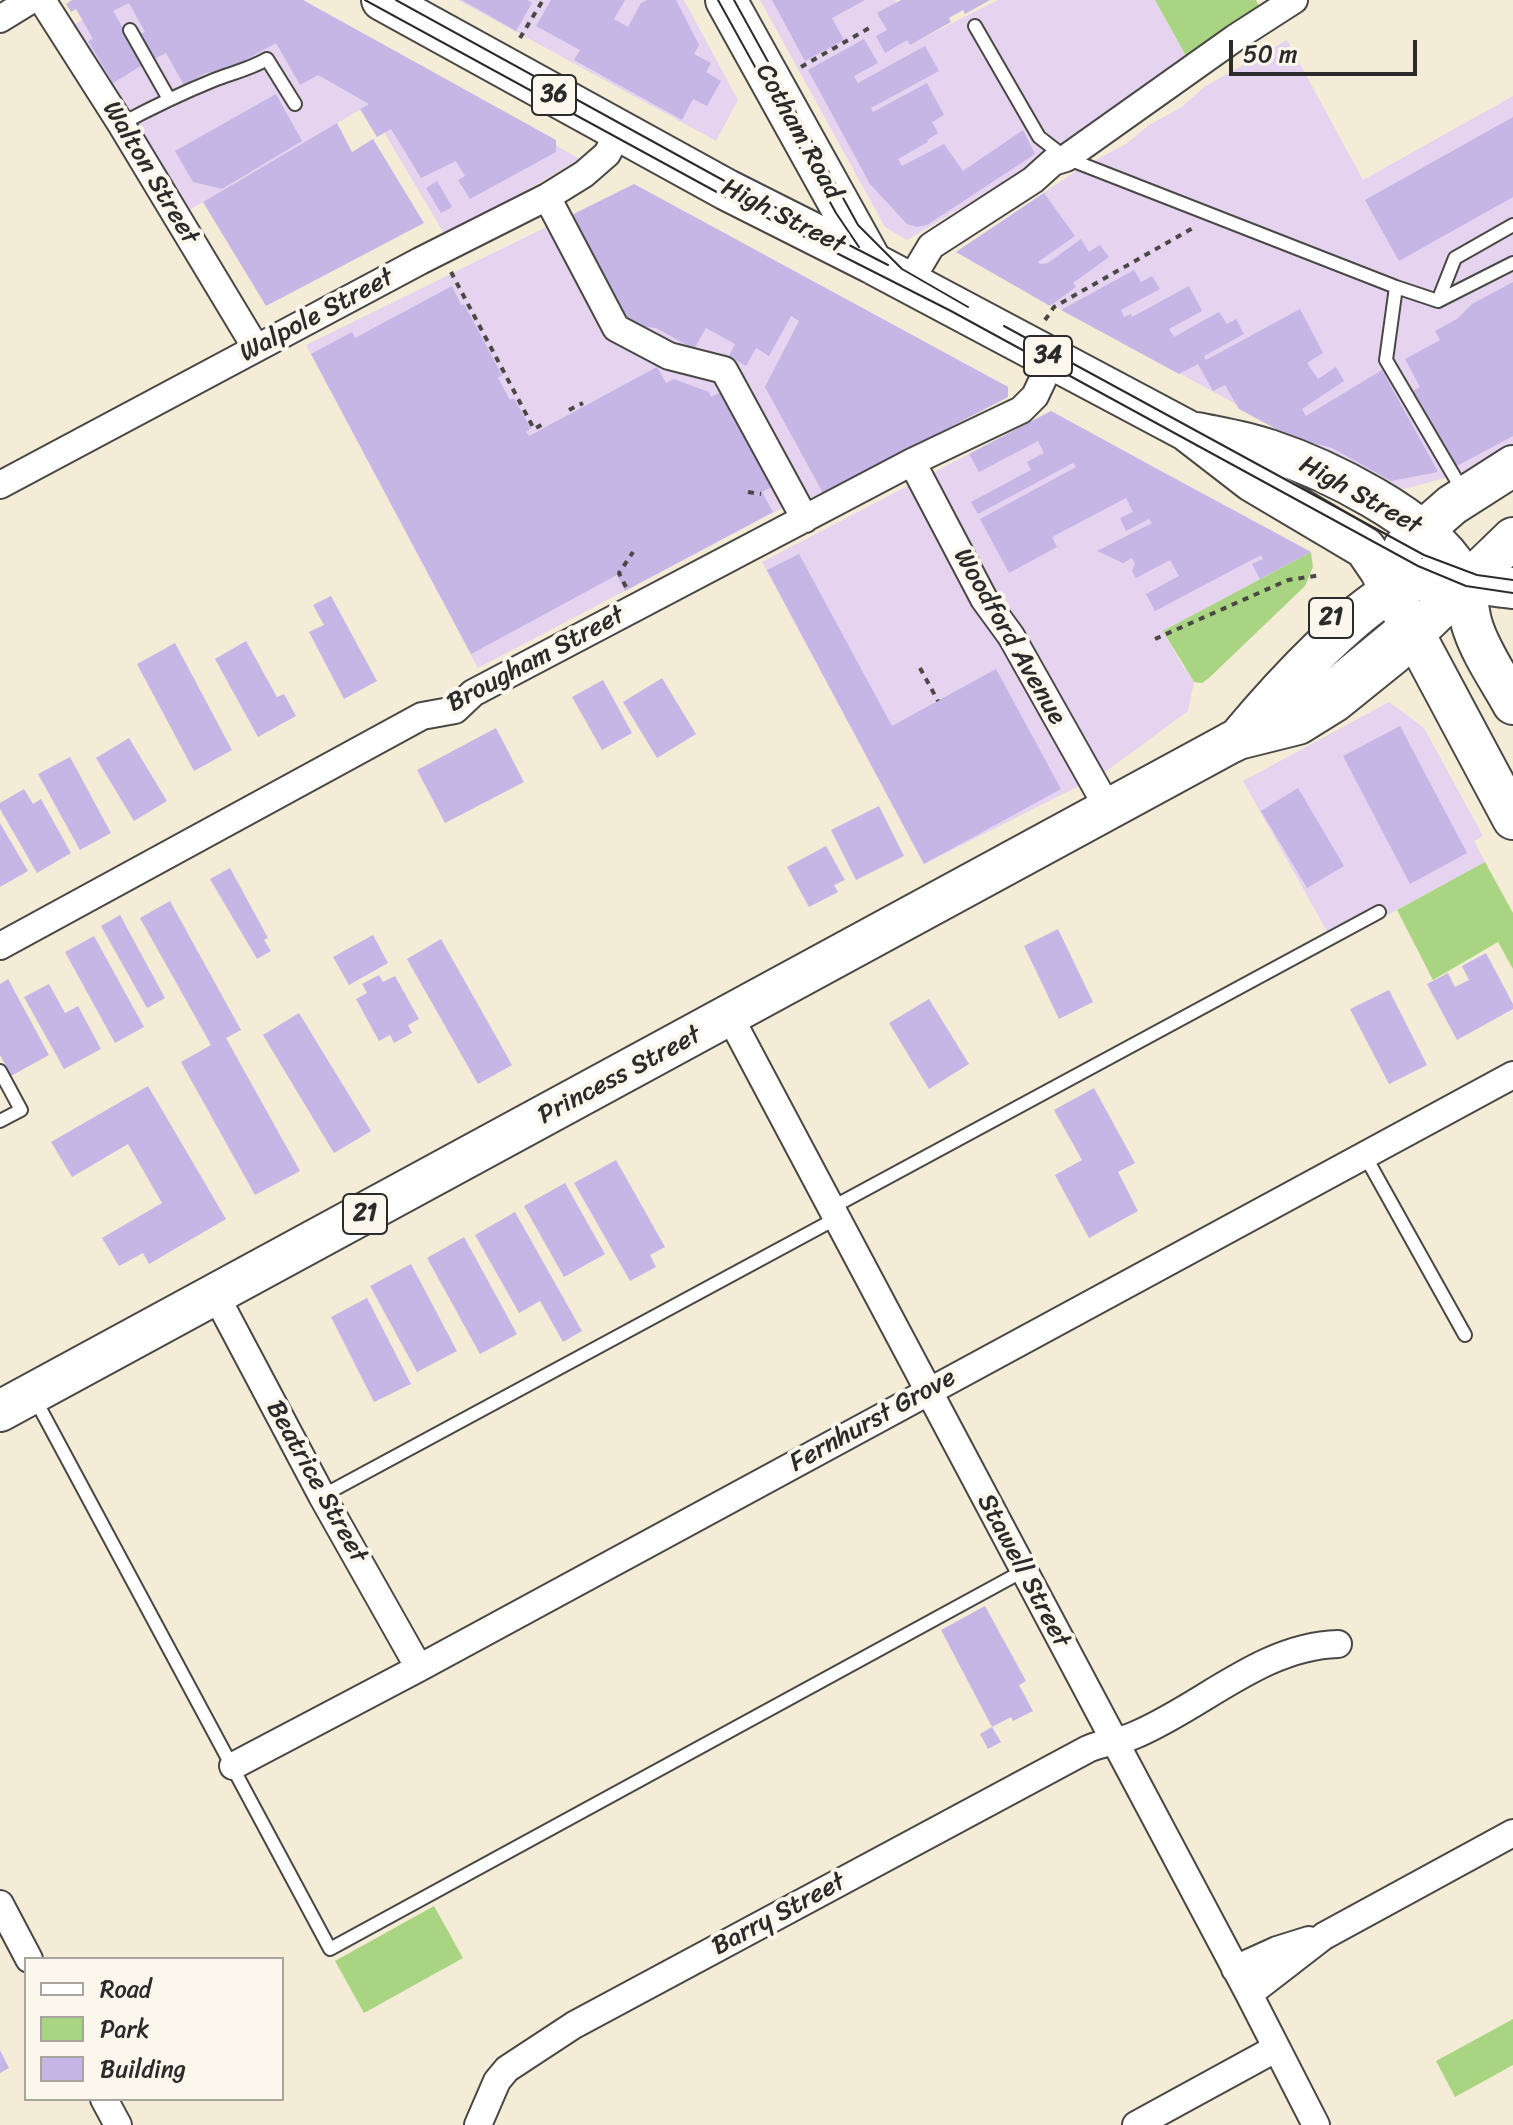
<!DOCTYPE html>
<style>
body{margin:0}
#map{position:relative;width:1513px;height:2125px;overflow:hidden;background:#f5ecd7;font-family:Sriracha,sans-serif}
canvas{display:block}
.legend{position:absolute;left:24px;top:1957px;width:260px;height:144px;box-sizing:border-box;background:#fbf7ec;border:2px solid #a8a59f;margin:0;padding:10px 14px;list-style:none;font-size:24px;color:#2b2b2b}
.legend li{display:flex;align-items:center;gap:16px;height:40px}
.legend b{width:40px;border:2px solid #a8a59f}
.scale{position:absolute;left:1229px;top:40px;width:188px;height:36px;box-sizing:border-box;border:4px solid #2b2b2b;border-top:0;padding-left:10px;font-size:24px;line-height:28px;white-space:nowrap;color:#2b2b2b;-webkit-text-stroke:6px #fbf7ec;paint-order:stroke}
</style>
<div id="map">
<canvas width="1513" height="2125"></canvas>
<ul class="legend">
<li><b style="height:10px;background:#fff"></b>Road</li>
<li><b style="height:22px;background:#a9d582"></b>Park</li>
<li><b style="height:22px;background:#c5b6e6"></b>Building</li>
</ul>
<div class="scale">50 m</div>
</div>
<script>
const g = document.querySelector('canvas').getContext('2d');
g.lineJoin = 'round';
function fillPath(path, color) { g.fillStyle = color; g.fill(path, 'evenodd'); }
function trace(path, color, width, dash) { g.strokeStyle = color; g.lineWidth = width; g.lineCap = dash ? 'butt' : 'round'; g.setLineDash(dash || []); g.stroke(path); }
function write(font, color, halo, rows, align = 'center') {
  g.font = font + ' Sriracha,sans-serif'; g.lineWidth = 8; g.setLineDash([]); g.textBaseline = 'middle'; g.strokeStyle = halo; g.fillStyle = color; for (const [text, x, y, turn = 0] of rows) {
    g.save(); g.translate(x, y); g.rotate((+turn || 0) * Math.PI / 180); g.textAlign = isNaN(turn) ? turn : align; if (halo) g.strokeText(text, 0, 0); g.fillText(text, 0, 0); g.restore();
  }
}
const built = new Path2D(`
 M115 0H300L580 159 446 237 368 105 169 222 55 36Z
 M458 0H684L738 100 716 141Z
 M760 0H895L919 40 998 0H1155L1186 56 1055 153 907 240 885 227Z
 M1287 40 1363 180 1513 96V444L1460 474 1396 491 956 252 1079 169 1126 144 1149 125 1182 107 1204 87Z
 M634 184 1008 387V397L823 493 788 505 478 668 306 345Z
 M1051 411 1311 552 1163 631 1182 665 1194 682 1188 711 1101 775 924 864 762 562Z
 M1389 702 1424 728 1483 836 1474 841 1485 862 1334 944 1243 781Z`);
const green = new Path2D(`
 M1155 0H1256L1259 6 1186 56Z
 M1311 552 1313 567 1305 586 1209 678 1202 683 1194 682 1163 631Z
 M1485 862 1513 913V969L1498 942 1433 980 1397 910Z
 M434 1906 463 1958 364 2013 335 1961Z
 M1513 2019V2065L1455 2097 1436 2061Z`);
const building = new Path2D(`
 M72 0H303L556 140V152L470 199 458 180 465 176 456 161 421 178 391 129 377 137 360 109 369 104 318 75 300 85 276 43 229 69 206 73 184 85 166 53 154 59 139 34 145 32 129 3 113 11 144 64 113 83 88 41 93 39 76 9 71 12 66 4Z
 M462 0H528L532 3 516 31Z
 M551 0H625L614 19 628 27 641 3 647 0H676L699 45 694 54 711 63 706 72 721 81 707 106 693 99 682 120 574 60 580 50 536 26Z
 M772 0H865L832 18 844 40 805 61Z
 M901 0H990L965 14 963 10 949 18 951 22 910 45 907 40 885 53 876 36 887 30 877 13Z
 M864 39 878 63 854 76 858 83 925 46 939 71 871 108 873 112 927 83 944 115 932 122 938 133 927 140 928 142 898 159 902 166 944 144 963 171 1023 130 1035 154 927 225 917 227 907 224 870 184 808 70Z
 M276 94 302 141 222 189 193 182 175 151Z
 M1513 117V197L1399 261 1365 200Z
 M337 123 352 152 373 139 424 223 266 306 203 202Z
 M437 181 452 207 441 213 426 188Z
 M634 184 1008 387V397L823 493 765 387 799 321 791 316 769 356 756 348 746 366 729 356 735 344 706 328 694 349 656 328 617 324 562 220Z
 M1044 193 1075 236 1038 262 1040 264 1048 263 1081 239 1089 252 1100 245 1109 257 1073 283 1076 287 1050 306 956 252Z
 M1134 270 1141 282 1152 276 1160 289 1121 310 1124 317 1131 314 1132 317 1189 286 1202 311 1169 329 1174 337 1219 312 1227 324 1236 319 1244 334 1204 356 1206 360 1300 309 1323 353 1307 363 1318 379 1336 367 1344 381 1302 409 1306 416 1382 370 1438 472 1391 481 1332 448 1291 437 1239 409 1225 385 1213 391 1198 364 1179 374 1061 310Z
 M1513 282V436L1455 467 1413 391 1420 387 1405 359 1440 340 1435 331 1457 319 1472 304Z
 M452 286 461 305 464 304 502 375 498 378 510 400 514 398 531 429 526 432 529 436 657 367 666 383 674 379 709 392 711 397 727 389 779 483 762 492 773 512 625 591 617 575 471 654 311 354 352 332 355 338Z
 M1051 411 1168 475 1311 552 1260 579 1252 564 1263 559 1261 555 1155 611 1146 594 1179 576 1170 560 1136 578 1132 571 1135 564 1132 558 1123 563 1097 551 1152 523 1149 519 1126 531 1120 518 1133 512 1126 498 1052 537 1057 547 1009 573 980 519 1076 467 1073 463 978 514 971 502 1031 470 1027 462 1044 453 1038 441 979 472 969 454Z
 M799 554 892 726 996 669 1061 789 924 864 767 570Z
 M331 596 377 681 344 699 309 632 324 625 313 605Z
 M246 641 277 697 284 694 296 716 258 737 215 659Z
 M175 643 232 750 194 771 137 664Z
 M662 678 696 734 657 758 623 702Z
 M603 680 632 733 602 750 572 697Z
 M1400 726 1467 853 1410 884 1343 756Z
 M496 728 524 782 445 823 417 770Z
 M129 738 167 801 134 821 96 758Z
 M70 757 111 833 80 850 38 774Z
 M1298 788 1344 866 1307 888 1261 811Z
 M24 789 33 804 41 799 71 853 37 873 0 809V803Z
 M879 806 904 856 856 880 831 830Z
 M0 823 28 871 0 887Z
 M826 846 845 880 834 885 838 892 809 907 787 867Z
 M230 868 268 938 264 940 271 951 257 959 210 879Z
 M170 901 241 1030 226 1038 300 1171 255 1195 181 1062 211 1045 140 918Z
 M120 915 165 998 147 1008 101 926Z
 M1058 929 1093 1002 1059 1019 1024 946Z
 M373 935 388 963 349 985 333 957Z
 M94 936 144 1027 115 1043 65 952Z
 M441 939 512 1065 478 1084 407 959Z
 M1486 953 1513 1004V1009L1457 1040 1427 984 1448 973 1455 987 1469 980 1462 966Z
 M379 975 383 982 395 976 419 1019 408 1025 412 1033 394 1043 390 1035 379 1041 356 999 367 993 362 984Z
 M8 979 49 1055 11 1076 0 1055V984Z
 M49 984 65 1013 78 1006 101 1049 64 1069 24 997Z
 M1389 990 1427 1065 1389 1084 1350 1009Z
 M929 999 969 1064 929 1089 889 1023Z
 M299 1013 371 1131 334 1153 263 1035Z
 M148 1086 226 1219 149 1264 143 1253 119 1266 102 1238 162 1203 128 1144 72 1177 51 1142Z
 M1094 1088 1135 1163 1118 1172 1138 1211 1089 1238 1055 1175 1082 1160 1054 1110Z
 M616 1160 665 1247 650 1255 656 1267 630 1281 574 1183Z
 M565 1183 605 1254 564 1277 524 1206Z
 M515 1212 582 1331 563 1342 540 1301 519 1313 475 1235Z
 M464 1237 517 1334 480 1354 427 1258Z
 M411 1264 457 1351 417 1372 370 1286Z
 M367 1298 411 1384 374 1402 331 1317Z
 M985 1606 1026 1681 1019 1685 1033 1711 1013 1721 1011 1717 992 1727 941 1630Z
 M992 1727 1001 1742 988 1749 980 1734Z
 M0 2050 9 2068 0 2073Z`);
const path = new Path2D(`
 M520 38 543 0
 M801 67 871 27
 M451 272 534 429 545 423
 M1045 320 1054 307 1193 228
 M569 410 583 403
 M748 492 761 494
 M626 587 619 573 633 552
 M1155 639 1288 580 1322 575
 M920 668 938 701`);
const lane = new Path2D(`
 M975 26 1039 137 1066 158 1396 287 1438 301 1455 258 1513 225
 M130 30 169 99
 M121 124C151 108 182 93 214 80 232 73 250 69 267 59L295 104
 M1396 287 1386 360 1464 493
 M1438 301 1513 263
 M1293 701 1328 677 1398 619
 M0 1071 21 1110 0 1121
 M1364 1154 1465 1335
 M831 1208 1379 912
 M35 1399 330 1949 1023 1571
 M322 1496 837 1218`);
const street = new Path2D(`
 M42 0 121 124 256 348
 M0 19 31 0
 M547 197 616 328 669 356 724 370 805 519
 M909 283 931 246 1033 180 1053 162 1066 158 1235 38 1294 0
 M912 462 984 599 1011 636 1109 810
 M0 485 420 261 547 197 584 174 607 154 619 131
 M0 946 422 716 455 710 473 693 912 462 1021 410 1035 396 1053 358
 M730 1017 1249 1994 1316 2125
 M215 1294 322 1496 419 1668
 M233 1766 419 1668 1513 1075
 M0 1904 29 1959
 M1235 1969 1277 1950 1309 1940
 M1249 1994 1324 1936 1513 1833
 M104 2099 118 2125
 M478 2125 497 2081 507 2069 574 2025 1088 1749C1103 1742 1120 1742 1135 1735 1202 1707 1262 1646 1338 1644
 M1136 2125 1275 2049`);
const primary = new Path2D(`
 M382 0 727 190 872 263 1186 430 1252 481 1365 548 1380 570 1513 819
 M726 0 872 263
 M1197 433C1221 438 1246 442 1269 450 1326 469 1427 518 1458 570 1469 589 1466 608 1473 628 1482 655 1500 680 1513 704
 M1404 547 1452 505 1513 466
 M1238 739 1298 724 1335 701 1392 655 1513 538
 M0 1411 1230 743 1238 739C1273 697 1369 588 1421 579 1443 575 1488 586 1513 588`);
const tram = new Path2D(`
 M365 0 724 196 951 311 1418 566 1466 586 1513 593
 M396 0 730 184 888 265
 M718 0 836 213 859 247
 M734 0 858 225 902 269 968 307
 M1004 326 1424 555 1477 575 1513 580`);
const shields = [
 [554,95,44],
 [1048,356,48],
 [1331,618,44],
 [365,1214,44]
];
const shieldNames = [
 ["36",554,95],
 ["34",1048,356],
 ["21",1331,618],
 ["21",365,1214]
];
const streetNames = [
 ["Cotham Road",798,132,61],
 ["Walton Street",150,173,59],
 ["High Street",783,217,27],
 ["Walpole Street",317,316,-28],
 ["High Street",1360,496,29],
 ["Woodford Avenue",1009,637,60],
 ["Brougham Street",536,660,-28],
 ["Princess Street",620,1076,-28],
 ["Fernhurst Grove",873,1421,-29],
 ["Beatrice Street",316,1482,61],
 ["Stawell Street",1023,1571,62],
 ["Barry Street",779,1915,-28]
];
fillPath(built, '#e5d3f0');
fillPath(green, '#a9d582');
fillPath(building, '#c5b6e6');
trace(lane, '#494845', 16);
trace(street, '#494845', 30);
trace(primary, '#494845', 44);
trace(path, '#494845', 4, [6, 6]);
trace(lane, '#fff', 12);
trace(street, '#fff', 26);
trace(primary, '#fff', 40);
trace(tram, '#2b2b2b', 2);
for (const [x, y, w] of shields) { const box = new Path2D(); box.roundRect(x - w / 2, y - 20, w, 40, 6); g.fillStyle = '#fbf7ec'; g.fill(box); trace(box, '#2b2b2b', 2); }
write('bold 24px', '#2b2b2b', null, shieldNames);
write('26px', '#2b2b2b', '#fbf7ec', streetNames);
</script>
